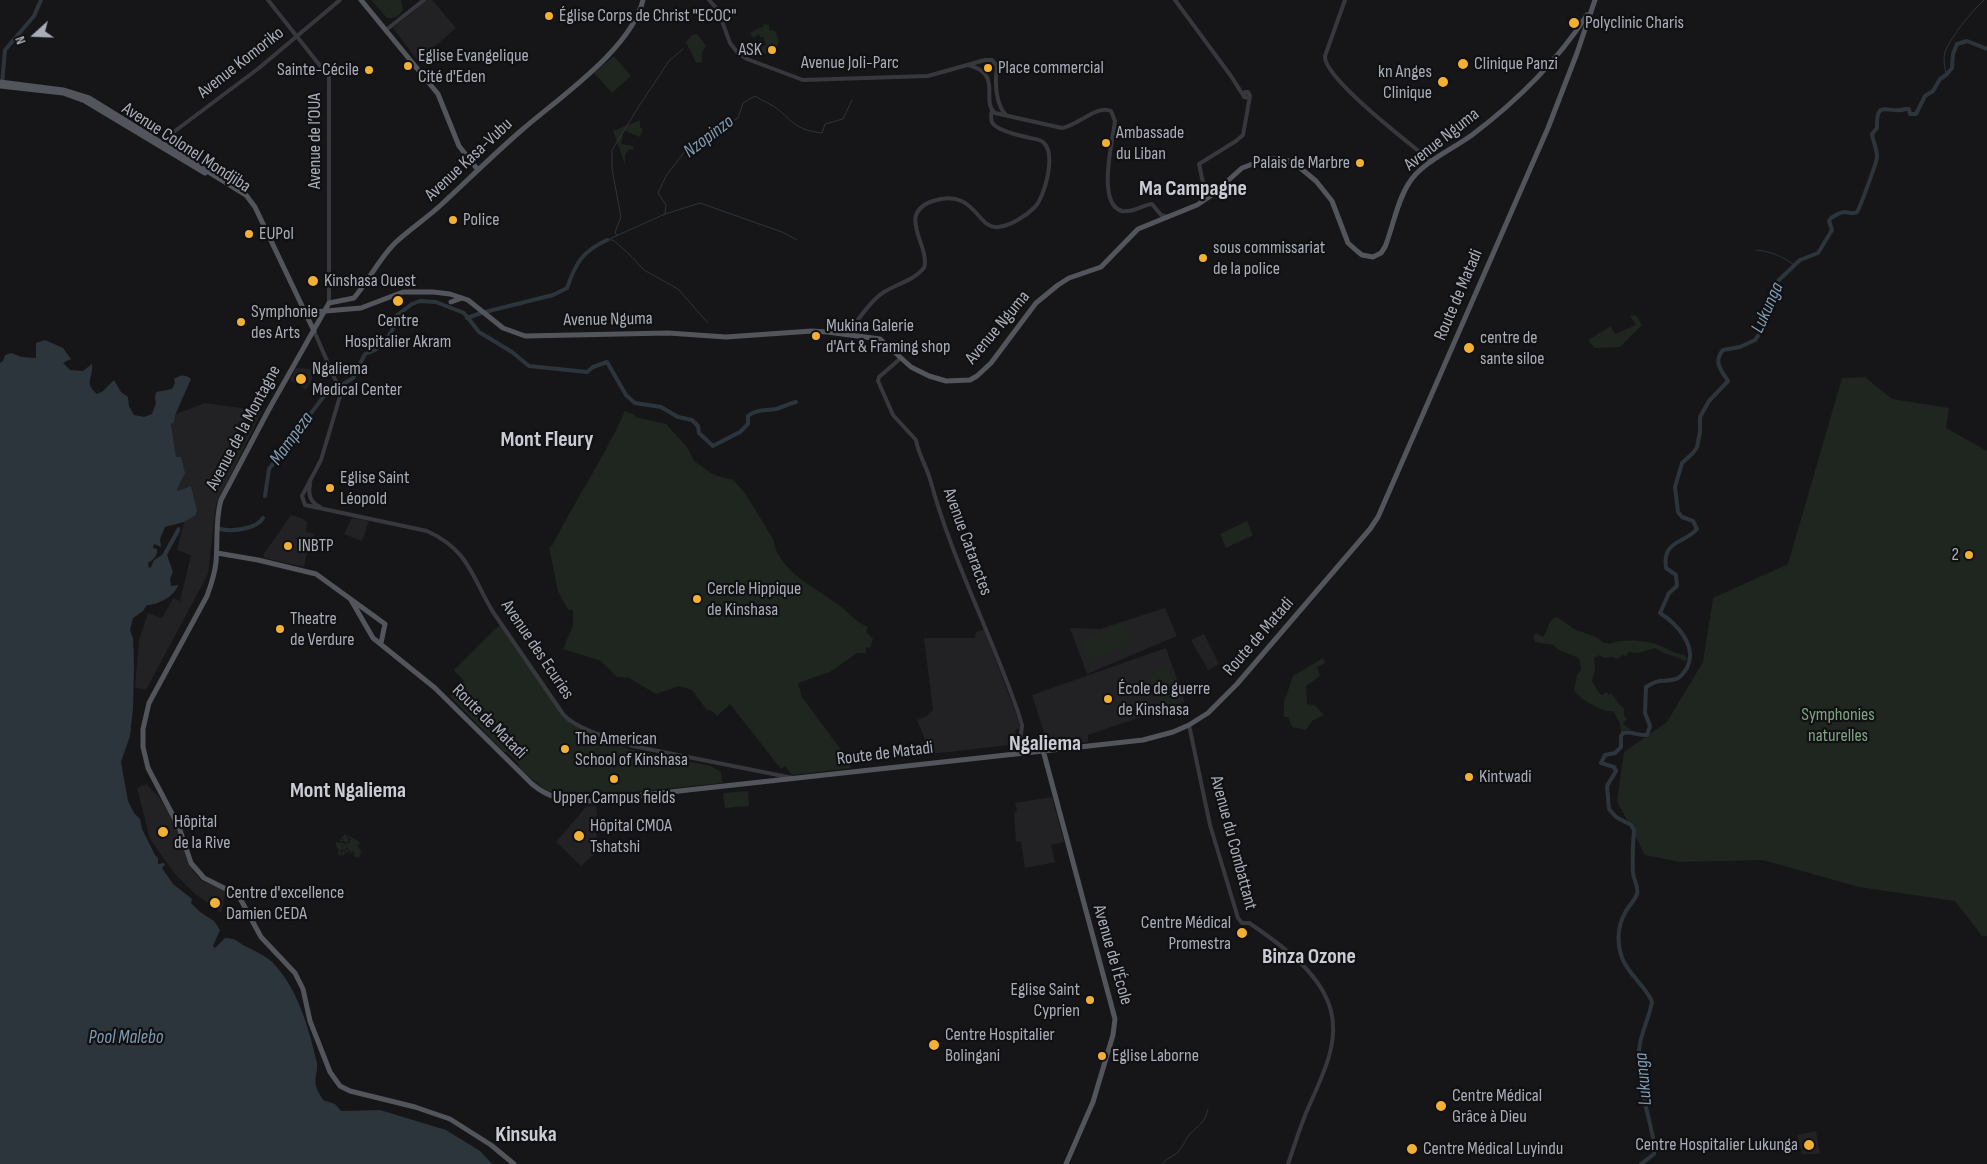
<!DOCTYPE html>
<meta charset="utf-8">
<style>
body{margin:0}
#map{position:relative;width:1987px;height:1164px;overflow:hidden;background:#161618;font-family:"Sofia Sans Condensed",sans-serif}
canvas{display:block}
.north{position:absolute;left:10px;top:10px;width:50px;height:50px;-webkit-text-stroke:4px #111113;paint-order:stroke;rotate:250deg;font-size:14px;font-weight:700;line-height:20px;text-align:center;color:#a8adb8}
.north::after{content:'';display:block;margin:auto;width:18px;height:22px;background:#a8adb8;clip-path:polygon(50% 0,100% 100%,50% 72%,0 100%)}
</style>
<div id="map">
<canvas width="1987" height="1164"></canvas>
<div class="north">N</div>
</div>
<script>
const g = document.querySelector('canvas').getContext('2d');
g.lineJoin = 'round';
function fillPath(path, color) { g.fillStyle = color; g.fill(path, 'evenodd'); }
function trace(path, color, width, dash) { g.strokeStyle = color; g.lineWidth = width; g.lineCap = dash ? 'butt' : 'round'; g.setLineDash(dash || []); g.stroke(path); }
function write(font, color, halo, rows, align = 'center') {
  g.font = font + ' "Sofia Sans Condensed",sans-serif'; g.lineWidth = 4.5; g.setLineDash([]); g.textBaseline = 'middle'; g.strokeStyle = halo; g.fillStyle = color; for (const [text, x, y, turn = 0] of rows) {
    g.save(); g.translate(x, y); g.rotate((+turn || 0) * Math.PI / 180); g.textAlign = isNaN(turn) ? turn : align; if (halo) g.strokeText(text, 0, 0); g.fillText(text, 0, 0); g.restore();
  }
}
const built = new Path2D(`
 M427 0H432L456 28 418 61 393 28Z
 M296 368 311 369 312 380 306 390 290 380Z
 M205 403 262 411 216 505 208 574 146 690 135 687 139 640 148 613 162 618 173 598 180 601 191 555 177 550 184 522 196 515 197 510 191 487 178 491 177 489 176 458 171 423 174 422 176 414Z
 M291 515 301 518 307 522 306 532 315 534 313 540H310L304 567 265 558 263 555Z
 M352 518 369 521 362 541 344 534Z
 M1165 608 1177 636 1087 674 1070 628 1100 629Z
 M984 629 1019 722 1020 728 1015 730 1018 744 931 754 917 720 927 716 933 710 924 638H975L976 632Z
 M1204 634 1219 664 1208 670 1191 640Z
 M1166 648 1185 702 1088 735V742L1049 748 1032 695Z
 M146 784 159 797 172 816 193 871 202 881 226 891 221 913 194 893 174 873 150 839 137 788Z
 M1052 797 1064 842 1051 845 1055 862 1025 868 1021 842 1016 841 1014 813 1017 811 1015 803Z
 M596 805 598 827 596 829 599 850 581 866 556 842 586 807Z
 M1816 1131 1820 1154H1802L1797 1135Z`);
const green = new Path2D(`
 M371 0H401L403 10C399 16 395 19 387 18Z
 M764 24 769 25V30L775 31 779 41 773 57 760 51 761 47 766 45 763 37H760L759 34 753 38 750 33 761 27 764 32 762 28Z
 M697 34 706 46 702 53V62L696 63 686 42 692 35Z
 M614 56 631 76 612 93 594 73Z
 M640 120V127L643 129 640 137 625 131 623 134 621 144 634 146 633 150 630 149 625 154V164L613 131Z
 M1636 315 1642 325 1620 347 1595 348 1588 340 1611 326 1615 334 1636 325 1630 316Z
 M1865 377 1892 399 1949 408 1946 428 1987 451V936H1982L1955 901 1859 887 1763 860 1680 862 1645 855 1617 801 1624 752 1667 722 1703 662 1713 598 1788 564 1842 378Z
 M625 411 635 415V417L666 424 687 447 694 461 714 475 733 480 745 493 773 539C778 572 817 588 840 606 852 615 854 621 868 627L866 632 873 639 870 648 866 647V653H857L830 672 798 683 802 697 850 762 851 768 792 775 785 766 781 769 730 704 717 716 712 711 707 710 692 690 679 686 656 694 629 678 617 677 601 661 563 649 573 626V610H568L558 591 549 547 552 546C575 500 604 458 625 411Z
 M1247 521 1253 535 1226 548 1220 534Z
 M1557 617 1574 629 1598 638 1602 642 1609 644C1622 638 1650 640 1663 647 1672 651 1673 653 1684 655L1687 659 1685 661C1675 655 1664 655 1655 648L1638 653 1629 652 1626 656 1623 655 1618 659 1612 657 1604 658 1600 655 1594 658 1595 670 1592 681 1599 693 1602 695 1607 692 1608 695 1611 693 1620 705 1624 708V715L1627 719 1623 724 1631 730H1623L1621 733 1620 723 1613 711C1603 713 1579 699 1574 690L1577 675 1581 670 1580 660C1573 653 1560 654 1554 645L1535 642 1533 637 1536 633 1543 637C1549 630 1547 620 1557 617Z
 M1124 623 1131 644 1088 660 1080 639Z
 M501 625 566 720 629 749 711 766 721 772 722 783 574 798C549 796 535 783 518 766L519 764 507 752H504L450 696 464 681 454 670 495 629Z
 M1323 658 1325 663 1317 667 1320 676 1306 686 1307 704 1314 705 1324 715 1312 721 1306 730 1292 727 1288 717H1284V702L1293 676Z
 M1169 667 1181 700 1162 707 1150 674Z
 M748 791 749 806 725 808 723 793Z
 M344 834 355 839 354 841 356 839 361 844H357L359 847 358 849 359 848 361 851 359 852H362L359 857 357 858 356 856V858L354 857 355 854 353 851 351 854 350 853 351 850 345 853V850H349L347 847 345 850 342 849 345 853 343 857 342 849 340 851 342 854 341 856 338 854 339 850 336 846V842L344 843V846L341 845 343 847 346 843H350L349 840H352L346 836 348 839V842L340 841V838L344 841 341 837 344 836Z`);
const water = new Path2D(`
 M45 340 63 348 71 359 63 363 70 370 83 371 92 364C94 378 83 382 97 394L103 391 114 380 121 392 128 397 129 406 134 415 144 417 152 414 156 403 155 398 156 392 172 389 175 383 174 379C181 375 184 374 191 379L176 413 174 422 171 424 176 457H181L185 473 177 489 178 491 191 486 197 510 196 515 184 522 165 527 160 539 161 547 154 544 153 548 157 549C158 556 153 560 148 563L149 568 151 567 154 560 162 555 177 528 180 527V531L167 555 173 572 170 579 171 586 178 585C175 596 158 605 147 605L143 611 133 618 130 630 133 638 134 667 133 708 130 736 121 762 128 801 134 813 140 819 142 829 155 855 158 858V864L164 863 165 865 162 868 173 884 192 899 191 903 200 912 214 921 220 930 213 946 215 948 225 938C237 938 237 942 245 946 255 951 264 955 272 962 298 988 309 1029 317 1063 318 1071 314 1079 316 1086 317 1091 321 1096 323 1100L335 1104 341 1111 380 1110 446 1130 480 1151 492 1164H0V363L3 361 5 355 11 353 22 357 36 358V343Z`);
const stream = new Path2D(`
 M1946 75C1945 68 1943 59 1945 52 1952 35 1971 12 1984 0
 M665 214 666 205 658 193 666 176 688 147 738 118 743 103 755 96C762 101 772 104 779 110 795 125 799 130 822 133L825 124 843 119 852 100
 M617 236 615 232 621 217 612 169V150L639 106 669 61 683 49
 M607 240 665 214 700 203 782 232 797 240
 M608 240H613L627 252 644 270 678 289 708 323
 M1756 250C1769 251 1783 256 1794 265
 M1162 1164C1167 1158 1173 1157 1178 1152 1183 1147 1185 1140 1189 1135 1199 1124 1204 1125 1208 1109`);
const river = new Path2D(`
 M2 84 5 50 34 16 41 0
 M485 312 553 295 567 288C576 262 583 251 607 240
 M467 318 481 313
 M265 496 269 469 324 396 353 378 365 354 375 350 386 340 394 327 396 316 412 304 420 301 436 302 464 313 479 332 512 352 529 366 587 372 593 367 607 362 626 395 635 403 661 407 678 417 692 420 698 426 699 433 713 446 740 432 748 424V416C756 409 766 411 776 409 783 407 788 404 796 402
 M220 529C231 532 257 529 263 518
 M1641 1164 1654 1154 1655 1149C1650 1116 1637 1084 1639 1051 1640 1034 1649 1019 1652 1002 1648 989 1628 974 1622 958 1617 944 1617 927 1625 913 1628 906 1634 902 1637 894 1639 885 1633 880 1633 872 1632 858 1633 844 1634 830L1631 825 1616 817 1609 809 1607 786 1616 771 1614 767 1601 763 1605 755 1615 753 1621 747V736L1623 733C1631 731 1639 736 1647 735L1650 726 1645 713 1646 687C1661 677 1663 683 1676 679 1681 678 1684 672 1687 668 1698 646 1677 624 1660 613L1669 593 1677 586 1676 575 1666 568C1662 540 1684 544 1697 529L1693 521 1682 517 1678 512 1675 487 1682 463 1693 453 1697 447 1700 432V417L1709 401 1728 381C1721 370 1713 362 1723 350L1740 347 1755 340 1764 327 1771 291 1779 280 1800 260 1818 253 1832 230 1829 221 1831 218C1834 216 1841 212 1845 212 1849 212 1852 215 1857 212 1859 210 1877 162 1877 157 1877 148 1873 142 1872 134L1877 128C1876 97 1888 115 1906 109H1909L1910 114H1916L1925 96 1933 91 1940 79 1946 75 1952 68 1953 54 1957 44 1967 41 1987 49`);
const minor = new Path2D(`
 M268 0 329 77V303
 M709 0 718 10 730 43 738 53 747 59 803 80 928 76 985 60H992L997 66C995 81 995 104 1006 115
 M1175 0 1231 76 1243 95
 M1345 0 1325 56C1323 78 1412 145 1432 162
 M386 30 424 0
 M968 65C1004 74 980 101 995 113L1062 128C1077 126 1098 104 1111 111L1115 121C1113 140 1096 204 1122 211 1133 213 1142 205 1152 204L1161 215 1168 217
 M159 143 259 68 340 0
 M1200 203 1204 187 1199 164 1236 141 1243 135 1250 96 1248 92H1245L1244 97 1249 98
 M314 331 341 393 321 460 302 496 305 505 427 531C470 551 471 576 493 612 516 646 540 680 563 714 575 729 615 740 633 746L793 778
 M851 334C853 323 874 298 884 292 897 284 914 280 924 268 931 246 895 214 933 201 975 187 977 230 998 227 1010 226 1026 216 1035 207 1045 196 1056 155 1044 143 1041 139 1034 139 1030 138 1021 136 995 130 992 122 991 119 991 114 992 111
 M901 358 879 377 878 381 893 415 916 440C918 453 926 466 930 479 952 560 991 633 1018 712L1022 725 1019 753
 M310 484C308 495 310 502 320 507
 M1189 725 1210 825 1238 918 1242 923H1249L1255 927C1284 947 1322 975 1331 1011 1340 1046 1319 1082 1306 1113 1299 1130 1294 1147 1288 1164`);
const major = new Path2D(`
 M361 0 438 94 459 146 478 170
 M0 82 63 90 89 98 246 195 255 207 314 331
 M0 86 63 93 85 101 205 173
 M451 302 462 298
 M302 313 361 308 403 292H433L450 294 468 300 503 328 525 336 668 333 726 337 812 331 827 332 880 339 911 367 929 376 946 381 970 380 977 376 991 363 1036 303 1058 285 1069 278 1101 267 1138 229 1197 205 1212 195 1242 168 1266 159H1281L1293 162 1316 181 1332 201 1348 243 1357 251 1362 255 1373 257 1381 253 1385 247C1393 227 1397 201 1409 183 1421 163 1453 149 1472 135 1517 101 1556 63 1587 15
 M217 553 258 560 316 574 385 624 381 643
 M351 600 373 638 435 688 532 784C549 798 566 802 588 801L1143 740 1173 732 1189 725 1208 713 1237 684 1370 529 1378 517 1548 128 1577 53 1595 0
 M1043 750 1115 1019 1113 1035 1093 1102 1066 1164
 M514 1164 491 1145 450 1119 415 1107 350 1091 340 1086 330 1072 310 1021 303 989 295 973 261 937 241 900 234 893 204 878 191 863 179 827 148 768 143 747V729L149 703 207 596C211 585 215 574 216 562 218 541 215 520 221 500L268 411 329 303 354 298C369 280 379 259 395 243 410 229 427 218 442 204 469 179 495 153 523 129 560 97 632 48 643 0`);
const markers = [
 [549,16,5,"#f2b134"],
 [1574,23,6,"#f2b134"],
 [772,50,5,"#f2b134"],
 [1463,64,6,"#f2b134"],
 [408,66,5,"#f2b134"],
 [988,68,5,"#f2b134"],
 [369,70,5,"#f2b134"],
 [1443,82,6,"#f2b134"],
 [1106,143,5,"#f2b134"],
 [1360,163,5,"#f2b134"],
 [453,220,5,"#f2b134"],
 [249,234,5,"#f2b134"],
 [1203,258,5,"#f2b134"],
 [313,281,6,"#f2b134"],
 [398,301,6,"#f2b134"],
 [241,322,5,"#f2b134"],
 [816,336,5,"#f2b134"],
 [1469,348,6,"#f2b134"],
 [301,379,6,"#f2b134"],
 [330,488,5,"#f2b134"],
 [288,546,5,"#f2b134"],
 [1969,555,5,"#f2b134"],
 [697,599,5,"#f2b134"],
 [280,629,5,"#f2b134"],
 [1108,699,5,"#f2b134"],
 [565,749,5,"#f2b134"],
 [1469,777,5,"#f2b134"],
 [614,779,5,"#f2b134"],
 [163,832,6,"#f2b134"],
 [579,836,6,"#f2b134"],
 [215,903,6,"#f2b134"],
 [1242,933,6,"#f2b134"],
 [1090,1000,5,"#f2b134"],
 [934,1045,6,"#f2b134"],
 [1102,1056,5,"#f2b134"],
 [1441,1106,6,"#f2b134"],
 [1809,1145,6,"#f2b134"],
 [1412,1149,6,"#f2b134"]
];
const poiNames = [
 ["Église Corps de Christ \"ECOC\"",559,16],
 ["Polyclinic Charis",1585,23],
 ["ASK",762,50,"right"],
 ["Eglise Evangelique",418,56],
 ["Cité d'Eden",418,77],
 ["Clinique Panzi",1474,64],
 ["Place commercial",998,68],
 ["Sainte-Cécile",359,70,"right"],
 ["kn Anges",1432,72,"right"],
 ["Clinique",1432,93,"right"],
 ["Ambassade",1116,133],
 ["du Liban",1116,154],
 ["Palais de Marbre",1350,163,"right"],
 ["Police",463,220],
 ["EUPol",259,234],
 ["sous commissariat",1213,248],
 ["de la police",1213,269],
 ["Kinshasa Ouest",324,281],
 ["Symphonie",251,312],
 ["des Arts",251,333],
 ["Centre",398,321,"center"],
 ["Hospitalier Akram",398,342,"center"],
 ["Mukina Galerie",826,326],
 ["d'Art & Framing shop",826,347],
 ["centre de",1480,338],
 ["sante siloe",1480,359],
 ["Ngaliema",312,369],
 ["Medical Center",312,390],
 ["Eglise Saint",340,478],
 ["Léopold",340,499],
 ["INBTP",298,546],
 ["2",1959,555,"right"],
 ["Cercle Hippique",707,589],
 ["de Kinshasa",707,610],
 ["Theatre",290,619],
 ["de Verdure",290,640],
 ["École de guerre",1118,689],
 ["de Kinshasa",1118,710],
 ["The American",575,739],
 ["School of Kinshasa",575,760],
 ["Kintwadi",1479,777],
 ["Upper Campus fields",614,798,"center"],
 ["Hôpital",174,822],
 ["de la Rive",174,843],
 ["Hôpital CMOA",590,826],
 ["Tshatshi",590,847],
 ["Centre d'excellence",226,893],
 ["Damien CEDA",226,914],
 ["Centre Médical",1231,923,"right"],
 ["Promestra",1231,944,"right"],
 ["Eglise Saint",1080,990,"right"],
 ["Cyprien",1080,1011,"right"],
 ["Centre Hospitalier",945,1035],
 ["Bolingani",945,1056],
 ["Eglise Laborne",1112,1056],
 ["Centre Médical",1452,1096],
 ["Grâce à Dieu",1452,1117],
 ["Centre Hospitalier Lukunga",1798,1145,"right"],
 ["Centre Médical Luyindu",1423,1149]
];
const streetNames = [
 ["Avenue Komoriko",241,63,-38],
 ["Avenue Joli-Parc",850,63],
 ["Avenue Nguma",1442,140,-38],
 ["Avenue de l’OUA",315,141,-90],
 ["Avenue Colonel Mondjiba",186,148,33],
 ["Avenue Kasa-Vubu",469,160,-43],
 ["Route de Matadi",1459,295,-67],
 ["Avenue Nguma",608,320,-1],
 ["Avenue Nguma",998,328,-50],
 ["Avenue de la Montagne",244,428,-62],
 ["Avenue Cataractes",967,542,70],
 ["Route de Matadi",1259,637,-49],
 ["Avenue des Ecuries",537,650,56],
 ["Route de Matadi",489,722,45],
 ["Route de Matadi",885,754,-7],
 ["Avenue du Combattant",1233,843,75],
 ["Avenue de l'École",1112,955,74]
];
const parkNames = [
 ["Symphonies",1838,715],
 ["naturelles",1838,736]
];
const waterNames = [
 ["Nzopinzo",709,137,-37],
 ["Lukunga",1768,308,-66],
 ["Mampeza",292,439,-54],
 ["Pool Malebo",126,1038],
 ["Lukunga",1644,1079,-95]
];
const districtNames = [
 ["Ma Campagne",1193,189],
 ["Mont Fleury",547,440],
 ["Ngaliema",1045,744],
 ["Mont Ngaliema",348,791],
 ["Binza Ozone",1309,957],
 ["Kinsuka",526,1135]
];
fillPath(built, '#222225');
fillPath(green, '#1e261f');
fillPath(water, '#2c353c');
trace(stream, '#2c353c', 1);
trace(river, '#2c353c', 4);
trace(minor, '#37383d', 4);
trace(major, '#53555c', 5);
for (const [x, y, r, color] of markers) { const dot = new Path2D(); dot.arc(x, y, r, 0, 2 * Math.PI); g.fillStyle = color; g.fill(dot); trace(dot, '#111113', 2); }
write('18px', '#a8adb8', '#111113', poiNames, 'left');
write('18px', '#a8adb8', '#111113', streetNames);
write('18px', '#7fa381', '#111113', parkNames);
write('italic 19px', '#7f9bb3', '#111113', waterNames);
write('bold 22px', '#c9ccd4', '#111113', districtNames);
</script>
